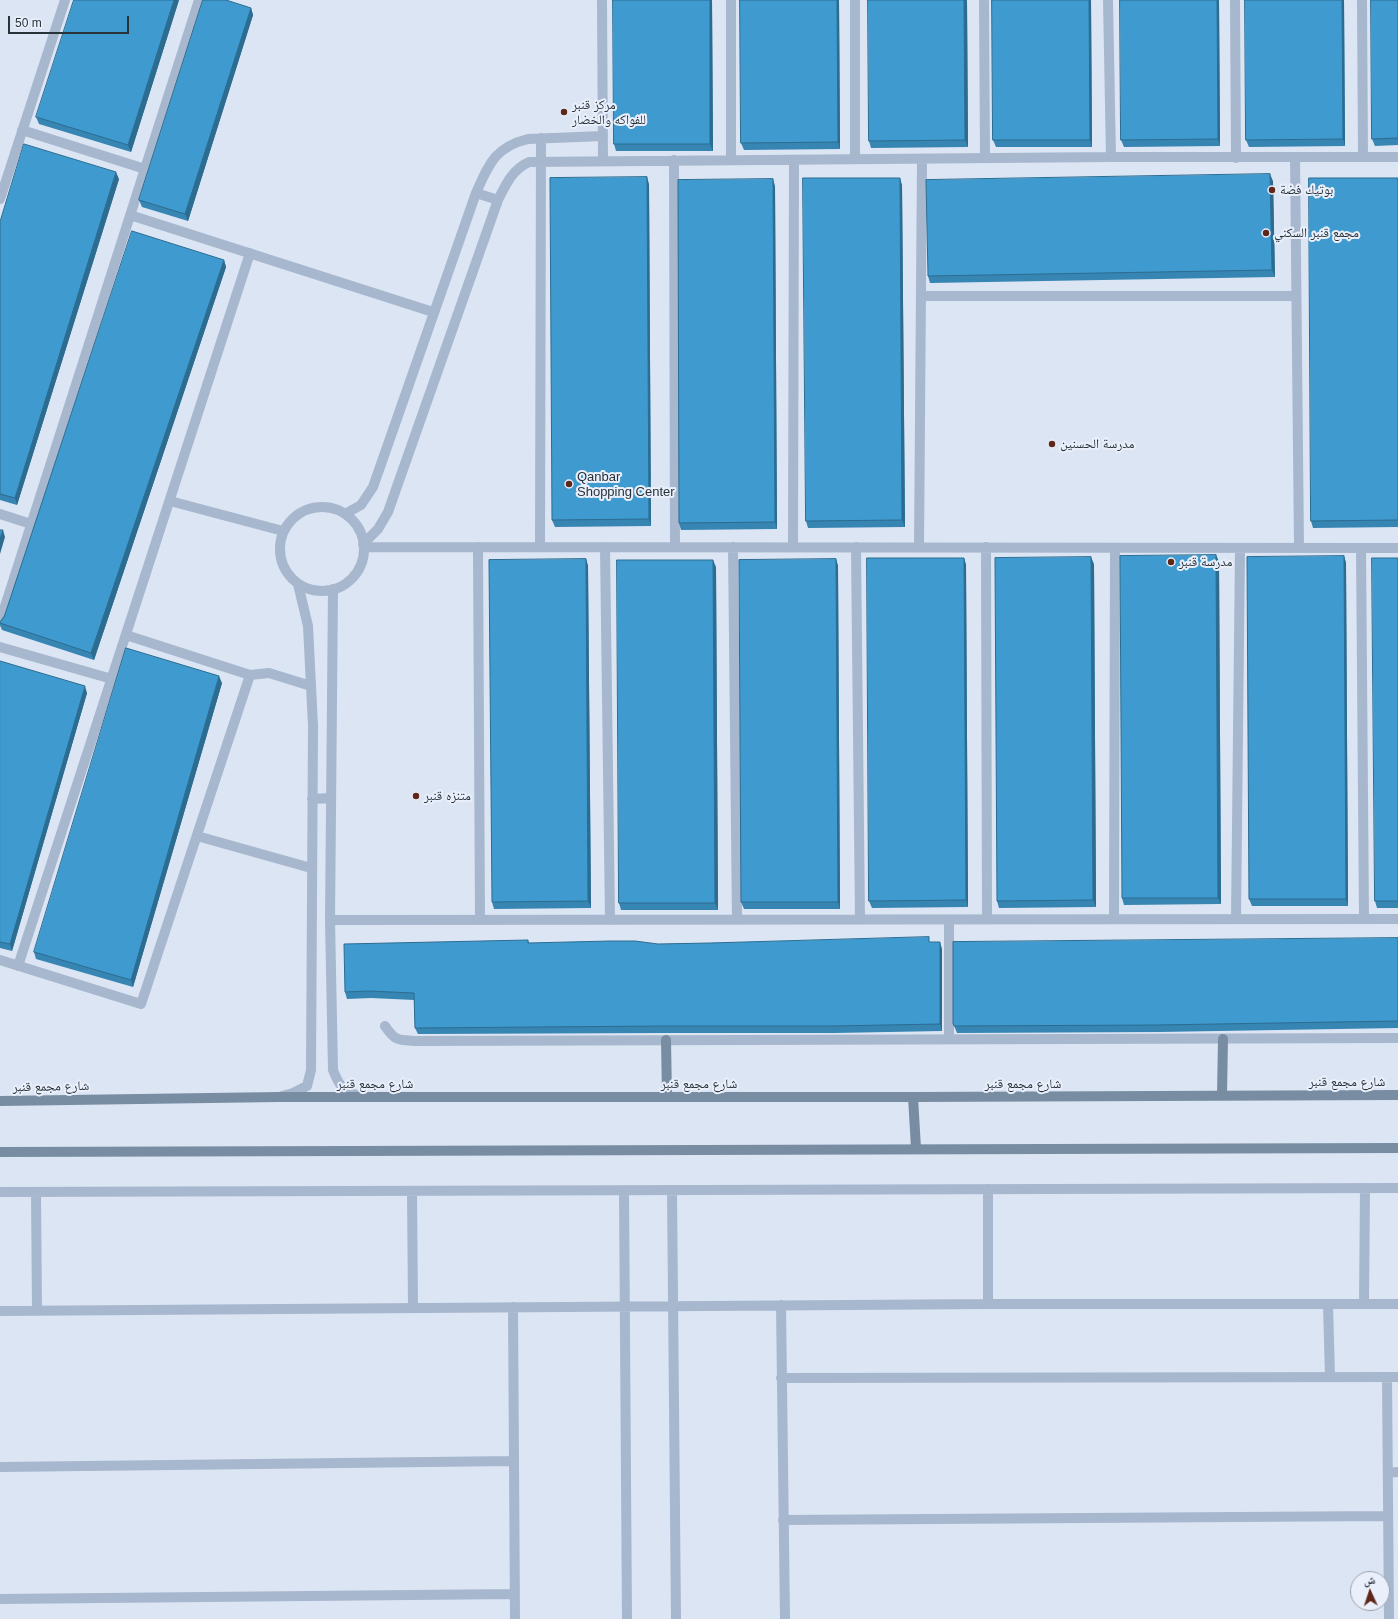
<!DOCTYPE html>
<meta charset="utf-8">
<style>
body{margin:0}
#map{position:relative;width:1398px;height:1619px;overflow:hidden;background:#dce5f4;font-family:Arial,"Noto Naskh Arabic",sans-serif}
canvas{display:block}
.north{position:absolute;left:1350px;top:1571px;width:40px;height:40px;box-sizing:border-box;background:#e9effb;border:1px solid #9ca3ad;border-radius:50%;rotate:357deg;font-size:11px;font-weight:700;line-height:16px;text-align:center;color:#283239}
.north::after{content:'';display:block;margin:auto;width:14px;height:18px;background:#5e271a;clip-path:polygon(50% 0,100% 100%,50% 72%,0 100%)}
.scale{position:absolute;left:8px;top:16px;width:121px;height:18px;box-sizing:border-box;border:2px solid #283239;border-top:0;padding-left:5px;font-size:12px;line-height:14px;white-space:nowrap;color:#283239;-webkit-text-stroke:3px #e9effb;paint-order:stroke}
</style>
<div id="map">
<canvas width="1398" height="1619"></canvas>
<div class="north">ش</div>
<div class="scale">50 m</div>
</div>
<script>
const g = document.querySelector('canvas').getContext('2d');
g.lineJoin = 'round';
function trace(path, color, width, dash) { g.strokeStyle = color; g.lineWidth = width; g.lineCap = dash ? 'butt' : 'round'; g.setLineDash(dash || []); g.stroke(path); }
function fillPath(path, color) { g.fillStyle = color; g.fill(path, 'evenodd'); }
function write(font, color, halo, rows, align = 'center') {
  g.font = font + ' Arial,"Noto Naskh Arabic",sans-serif'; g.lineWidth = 4; g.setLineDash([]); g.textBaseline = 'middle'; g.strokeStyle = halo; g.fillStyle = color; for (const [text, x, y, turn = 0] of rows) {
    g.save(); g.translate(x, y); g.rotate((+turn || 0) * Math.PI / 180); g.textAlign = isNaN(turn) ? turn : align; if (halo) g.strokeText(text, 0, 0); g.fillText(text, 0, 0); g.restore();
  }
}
const street = new Path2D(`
 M602 0 603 161
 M984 0 985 158
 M1108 0 1111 157
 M1235 0 1236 158
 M1362 0 1363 157
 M22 130 145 169
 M1295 157 1299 548
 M855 159V0
 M674 160 675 547
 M731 160V0
 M476 193 498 200
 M0 199 65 0
 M130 215 433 312
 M921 296H1296
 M170 501 283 531
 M280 549a42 42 0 1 1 84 0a42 42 0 1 1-84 0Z
 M0 514 31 524
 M345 514 361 505 373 487 476 193C489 164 495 147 528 139L603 136
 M363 544 378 529 388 512 498 200C506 184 512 170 529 162L1111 157H1398
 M364 547 1398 548
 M478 547 480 920
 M540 547 541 138
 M605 547 610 920
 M733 547 737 920
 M793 547 794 160
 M856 547 860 920
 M919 547 922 159
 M986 547 987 919
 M1361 548 1364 919
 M333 589 330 920 333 1070C340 1088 343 1090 361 1097
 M0 622 199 0
 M126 635 250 675 269 673 311 686
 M0 647 112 679
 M312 799 331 798
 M197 836 311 868
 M1114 919 1115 548
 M1236 919 1240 548
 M330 920 1398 919
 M0 960 141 1004 250 675
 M18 966 250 253
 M385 1026C395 1041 398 1040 415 1041L1398 1038
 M949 1039V920
 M282 1096 293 1093 307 1086 311 1070 313 726 308 626 298 584
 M988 1189V1304
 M624 1190 627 1619
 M672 1190 676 1619
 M412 1191 413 1308
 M0 1192 1398 1188
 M36 1192 37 1310
 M1328 1304 1330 1377
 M1364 1304 1365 1188
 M781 1305 785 1619
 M513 1307 515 1619
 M0 1311 988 1304H1398
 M1387 1377 1389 1619
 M781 1378 1398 1377
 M0 1467 514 1461
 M1388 1473 1398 1472
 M783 1520 1388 1516
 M0 1599 515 1594`);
const secondary = new Path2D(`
 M666 1040 667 1097
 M1222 1095 1223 1039
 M913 1097 916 1148
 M0 1101 279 1097H913L1398 1095
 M0 1152 1398 1148`);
const wall = new Path2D(`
 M179 0 131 152 39 124 36 117Z
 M712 0 713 151H616L614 144Z
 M740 0H839L840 149 744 150 741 143Z
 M967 0 968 147 871 148 869 141Z
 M992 0H1091L1092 147H996L993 140Z
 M1219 0 1220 146 1124 147 1121 140Z
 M1344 0 1345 146 1249 147 1246 140Z
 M1398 0V145L1375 146 1372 139Z
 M251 8 253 15 188 221 142 207 139 200Z
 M1398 178V527L1313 528 1311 521Z
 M119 179 17 505 0 500V222Z
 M1273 181 1275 277 930 283 928 276Z
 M649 184 651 526 555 527 552 520Z
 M902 185 905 527 808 528 806 521Z
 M775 186 777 529 681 530 679 523Z
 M224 260 226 267 94 660 2 630 0 625V622Z
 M1216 555 1219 562 1221 904 1124 905 1122 898Z
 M1344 556 1346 563 1348 906H1252L1249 899Z
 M964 558 966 565 968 907 872 908 869 901Z
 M1398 558V908H1377L1375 901Z
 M586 559 588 566 591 908 494 909 492 902Z
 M836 559 838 566 840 909H744L741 902Z
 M1094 564 1096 907 999 908 997 901Z
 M716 567 718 910H621L619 903Z
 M0 661 87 693 12 951 0 948Z
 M222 683 133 987 36 959 34 952Z
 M1398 938V1028L1159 1032 957 1033 953 1023Z
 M528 940 529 943 658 944 931 942 942 949V1031L834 1033H663L418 1034 415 1028 414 1000 371 998 347 999 345 992Z`);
const shadedWall = new Path2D(`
 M174 0H179L131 152 128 145Z
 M710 0H712L713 151 710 144Z
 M837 0H839L840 149 838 142Z
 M964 0H967L968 147 965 140Z
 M1089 0H1091L1092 147 1090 140Z
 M1217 0H1219L1220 146 1218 139Z
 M1342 0H1344L1345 146 1343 139Z
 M251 8 253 15 188 221 185 214Z
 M116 172 119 179 17 505 15 498Z
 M1270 174 1273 181 1275 277 1272 270Z
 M647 177 649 184 651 526 649 519Z
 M900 178 902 185 905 527 902 520Z
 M773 179 775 186 777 529 775 522Z
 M224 260 226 267 94 660 91 653Z
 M3 530 5 537 0 554V539Z
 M1216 555 1219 562 1221 904 1218 898Z
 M1344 556 1346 563 1348 906 1346 899Z
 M1091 557 1094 564 1096 907 1093 900Z
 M964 558 966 565 968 907 966 900Z
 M586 559 588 566 591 908 588 901Z
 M836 559 838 566 840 909 838 902Z
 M713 560 716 567 718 910 715 903Z
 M219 676 222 683 133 987 131 980Z
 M85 686 87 693 12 951 10 944Z
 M940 942 942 949V1031L940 1024Z`);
const building = new Path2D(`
 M74 0H174L128 145 36 117Z
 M203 0H226L251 8 185 214 139 200Z
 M613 0H710V144H614Z
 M740 0H837L838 142 741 143Z
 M868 0H964L965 140 869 141Z
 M992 0H1089L1090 140H993Z
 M1120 0H1217L1218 139 1121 140Z
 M1245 0H1342L1343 139 1246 140Z
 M1371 0H1398V138L1372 139Z
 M24 144 116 172 15 498 0 494V222Z
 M1270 174 1272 270 928 276 926 180Z
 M647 177 649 519 552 520 550 178Z
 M803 178H900L902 520 806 521Z
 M1309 178H1398V520L1311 521Z
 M773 179 775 522 679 523 678 180Z
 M132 231 224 260 91 653 0 623V622L4 617Z
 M0 530H3L0 539Z
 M1216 555 1218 898H1122L1120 556Z
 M1344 556 1346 899H1249L1247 557Z
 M1091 557 1093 900 997 901 995 558Z
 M867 558H964L966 900 869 901Z
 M1372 558H1398V901H1375Z
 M586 559 588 901 492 902 489 560Z
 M836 559 838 902H741L739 560Z
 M617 560H713L715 903H619Z
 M126 648 219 676 131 980 34 952Z
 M0 661 85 686 10 944 0 942Z
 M929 937V942H940V1024L832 1026H660L415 1028 414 993 369 991 345 992 344 944 528 940V943L610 941H635L658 944 710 943Z
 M1398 938V1021L1156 1025 954 1026 953 1023V942Z`);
const markers = [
 [564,112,4,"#5e271a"],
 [1272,190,4,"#5e271a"],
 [1266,233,4,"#5e271a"],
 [1052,444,4,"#5e271a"],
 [569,484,4,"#5e271a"],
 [1171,562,4,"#5e271a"],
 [416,796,4,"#5e271a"]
];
const poiNames = [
 ["مركز قنبر",572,105],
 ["للفواكه والخضار",572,120],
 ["بوتيك فضة",1280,190],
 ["مجمع قنبر السكني",1274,233],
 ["مدرسة الحسنين",1060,444],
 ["Qanbar",577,477],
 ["Shopping Center",577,492],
 ["مدرسة قنبر",1179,562],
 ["متنزه قنبر",424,796]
];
const streetNames = [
 ["شارع مجمع قنبر",1347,1082],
 ["شارع مجمع قنبر",375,1084],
 ["شارع مجمع قنبر",699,1084],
 ["شارع مجمع قنبر",1023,1084],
 ["شارع مجمع قنبر",51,1087,-1]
];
trace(street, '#a7b7cd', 10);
trace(secondary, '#788da1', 10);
fillPath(wall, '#3685b2');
fillPath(shadedWall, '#2c6c91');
fillPath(building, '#3f9bcf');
trace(building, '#2c6c91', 1);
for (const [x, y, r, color] of markers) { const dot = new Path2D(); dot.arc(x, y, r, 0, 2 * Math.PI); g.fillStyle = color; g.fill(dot); trace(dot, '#e9effb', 1.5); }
write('13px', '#283239', '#e9effb', poiNames, 'left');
write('13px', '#283239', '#e9effb', streetNames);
</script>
